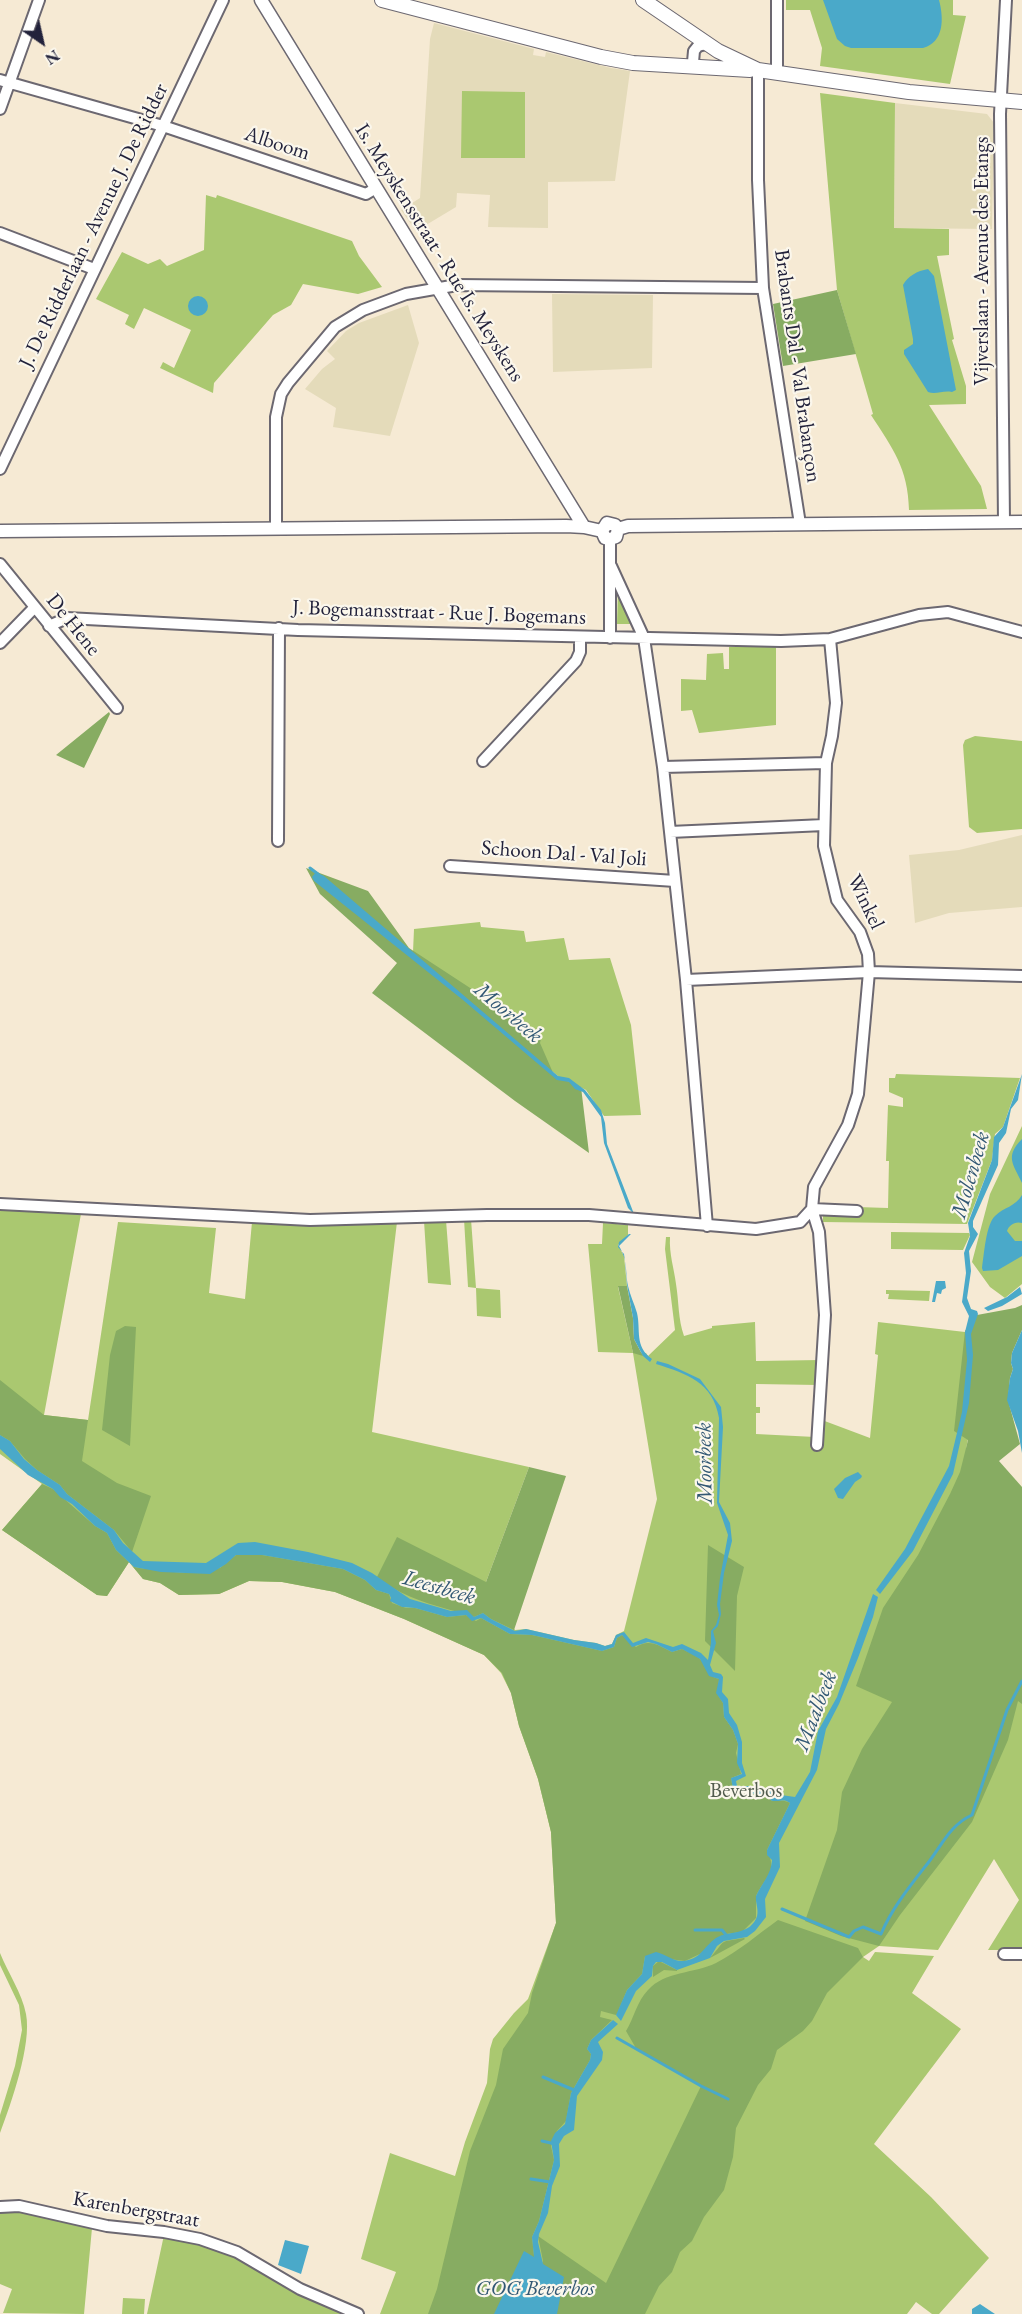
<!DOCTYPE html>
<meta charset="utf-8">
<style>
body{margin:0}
#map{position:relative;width:1022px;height:2314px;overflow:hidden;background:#f6ead4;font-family:"EB Garamond",serif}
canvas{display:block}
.north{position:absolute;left:12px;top:12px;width:60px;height:60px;-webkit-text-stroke:4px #fbf7ec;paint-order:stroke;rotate:146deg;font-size:16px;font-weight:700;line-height:24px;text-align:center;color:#22223b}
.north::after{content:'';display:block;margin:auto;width:21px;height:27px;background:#22223b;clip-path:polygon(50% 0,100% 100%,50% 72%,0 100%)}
</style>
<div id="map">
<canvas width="1022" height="2314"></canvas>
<div class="north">N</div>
</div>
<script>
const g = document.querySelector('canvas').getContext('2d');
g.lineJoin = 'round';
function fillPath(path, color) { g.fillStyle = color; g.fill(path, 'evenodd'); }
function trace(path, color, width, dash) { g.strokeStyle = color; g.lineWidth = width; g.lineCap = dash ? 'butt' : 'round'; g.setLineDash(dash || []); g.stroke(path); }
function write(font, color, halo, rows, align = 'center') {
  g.font = font + ' "EB Garamond",serif'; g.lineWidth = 4.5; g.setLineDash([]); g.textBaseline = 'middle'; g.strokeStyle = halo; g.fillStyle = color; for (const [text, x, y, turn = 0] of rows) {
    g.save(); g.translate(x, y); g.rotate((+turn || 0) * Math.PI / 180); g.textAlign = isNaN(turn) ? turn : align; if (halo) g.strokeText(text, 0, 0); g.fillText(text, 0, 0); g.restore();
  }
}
const built = new Path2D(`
 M434 23 534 49 533 55 545 57 546 52 611 68 630 71 615 181 548 182V228L488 227 490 195 457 193 456 207 416 231 401 210 420 198 430 39Z
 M895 103 987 114 994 123 992 229 894 228Z
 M552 294 653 295 652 368 553 372Z
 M408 305 419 343 390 436 333 427 336 408 305 389 322 369 335 359 327 351 346 331 359 323Z
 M1022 835V907L949 913 915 923 909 855 959 850Z`);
const green = new Path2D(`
 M786 0H953V15L966 16 950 84 820 66 822 48 810 10H786Z
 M462 91 525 92V158H461Z
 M820 93 895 103 894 228 949 229V255L937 256 954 339 952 340 966 386V404L929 405 981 486 987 509 909 510C908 468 893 449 871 415L873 414 837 290Z
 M206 195 216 198 217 195 352 241 359 256 382 287 358 294 303 284 291 305 273 315 214 383 213 393 160 368 163 362 174 368 191 330 144 308 134 329 125 324 129 315 96 299 122 252 148 264 160 259 167 266 204 250Z
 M618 590 632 624H617Z
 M729 647H776V725L699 733 692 710 681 711V679L706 680 707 654 723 653 724 669H729Z
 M975 736 1022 741V829L977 833 969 827 963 745 965 740Z
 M480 922 481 927 524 931 526 942 564 938 569 960 610 958 631 1025 641 1115 604 1116 586 1090 559 1077 413 952 414 929Z
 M896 1074 1020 1078 1003 1127 995 1134 992 1160 967 1224 823 1222V1213L857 1207 888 1208 889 1161H886L888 1105 903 1107V1098L889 1092V1078H895Z
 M1022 1126V1284L1005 1298 990 1287 972 1262 990 1194Z
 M0 1209 81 1214 44 1415 88 1420 118 1222 216 1228 209 1293 245 1299 252 1222C300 1223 348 1228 397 1222L372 1432 529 1467 486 1582 515 1630 526 1629 574 1640 596 1643 605 1646 612 1644 616 1635 624 1631 657 1499 633 1353 598 1352 588 1244H602L603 1223 628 1225V1235L618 1245 624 1256 627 1286 618 1287 633 1353H646L648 1356 675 1330 665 1249 666 1237H670C669 1254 674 1268 676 1284 679 1302 678 1319 684 1336L712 1328V1326L755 1322 756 1361 820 1360 818 1385 756 1384V1407H760V1413H756V1434L815 1437 822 1420 870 1438 878 1355 875 1354 878 1322 965 1332 978 1389 966 1449 1022 1498V1950H988L1019 1900 994 1859 938 1950 879 1946 863 1957 869 1961 875 1952 934 1956 912 1993 961 2029 874 2144 931 2197 989 2258 939 2314H932L916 2302 907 2314H380L396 2272 361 2259 390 2153 455 2176 465 2142 487 2083 490 2049 493 2039 514 2013 528 1999 556 1923 551 1832 538 1779 519 1726 511 1693 501 1673 484 1655 404 1619 335 1592 282 1582 249 1581 219 1594 179 1595 160 1583 143 1579 129 1562 107 1596 97 1595 2 1530 42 1484 0 1454Z
 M464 1219H471L476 1288 500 1290 501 1318 477 1316 476 1288 468 1287Z
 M446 1220 451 1285 428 1283 424 1221Z
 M891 1232 969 1233 970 1235 963 1250 891 1249Z
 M886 1290 930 1291 929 1301 888 1299 889 1294H886Z
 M0 1953C8 1973 22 1993 26 2014 32 2044 11 2104 0 2133V2115L15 2066 22 2030 19 2005 0 1965Z
 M14 2209 92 2228 84 2314 3 2313 12 2289 0 2284V2211Z
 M164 2235 224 2251 349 2314H147Z
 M123 2298 145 2299 144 2314H122Z`);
const forest = new Path2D(`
 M837 290 856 354 783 366 773 304Z
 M109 712 110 714 84 768 56 755Z
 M306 868 368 891 409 948 542 1035 540 1043 554 1075 581 1087 589 1153 515 1101 372 993 397 963 320 894Z
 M618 1286H627L633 1318 634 1339 643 1356 633 1353Z
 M1022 1305V1330L1012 1353 1011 1363 1013 1369 1010 1378 1008 1400 1020 1444 999 1461 1022 1487V1704L1018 1701 1008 1740 972 1822 900 1915 879 1946 841 1936 805 1921 837 1830 842 1792 862 1749 892 1702 856 1686 883 1608 918 1555 950 1494 960 1472 968 1440 954 1431 965 1331 977 1315 1015 1308Z
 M125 1326 136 1327 130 1446 102 1430 110 1355 116 1331Z
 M0 1380 44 1415 88 1420 82 1461 117 1483 151 1496 132 1552 114 1530 67 1494 60 1485 37 1470 25 1459 10 1441 0 1435Z
 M529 1467 566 1476 514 1630 491 1619 483 1613 474 1617C462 1610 459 1613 447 1609 422 1602 398 1594 377 1577L397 1537 486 1582Z
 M42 1484 53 1489 95 1526 107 1533 116 1550 134 1567 139 1568 183 1573 220 1568 236 1555H262L343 1569 365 1580 376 1590 389 1594 392 1603 406 1608H415L447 1617 466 1615 476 1621 481 1618 510 1634 532 1635 602 1651 614 1647 617 1638 622 1635 636 1647C649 1638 660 1646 672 1652L682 1649C688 1652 695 1654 700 1659 711 1668 701 1673 719 1679L718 1695 723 1703 724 1717 733 1730 738 1744 736 1753 741 1774 731 1778 733 1789C742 1795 756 1792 767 1797 774 1800 768 1801 776 1801 782 1801 784 1800 790 1803L767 1850C778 1872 765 1877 756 1896V1918L742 1932 726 1934 714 1940 702 1953 685 1961 645 1956 642 1974 627 1990 617 2014 616 2015 601 2011 600 2017 612 2020 591 2040 587 2049 591 2054 590 2060 571 2093 566 2121 557 2131 551 2146 554 2160 539 2221 532 2237 535 2265 516 2314H428L437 2289 470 2151 496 2085 503 2049 528 2013 532 1993 556 1923 551 1832 538 1779 519 1726 511 1693 502 1673 484 1655 404 1619 335 1592 282 1582 249 1581 219 1594 179 1595 160 1583 143 1579 129 1562 107 1596 97 1595 2 1530Z
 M708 1545 744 1567 737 1596 735 1671 705 1641Z
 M778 1920 858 1948 863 1957 827 1993 812 2021 803 2031 777 2050 771 2069 758 2085 736 2128 733 2157 724 2190 704 2217 692 2241 680 2252 672 2272 659 2286 645 2314H524L543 2261 538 2236 606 2283 701 2086 637 2050 626 2031C634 2018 637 2001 648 1990 665 1971 693 1974 716 1963 739 1951 757 1935 778 1920Z
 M744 1938 745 1939 710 1958C728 1938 716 1943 744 1938Z
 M659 1961 677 1970V1971L664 1970 653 1977V1966Z`);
const water = new Path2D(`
 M823 0H939C944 19 944 42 923 48H851L845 46 837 39Z
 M928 269 934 276 956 390 952 392C943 390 936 395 928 392L904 354V350L913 344V339L903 285C908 276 917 271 928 269Z
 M188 306a10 10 0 1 1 20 0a10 10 0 1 1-20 0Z
 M316 872 324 876 558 1076 569 1078 585 1090 601 1110 605 1123 607 1144 634 1214 628 1208 604 1143 601 1117 583 1092 575 1089 569 1082 557 1080 463 1000 314 881 312 877Z
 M1022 1074 1018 1100 1011 1109 1006 1133 999 1143 998 1165 973 1221V1227L978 1234 969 1251 971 1271 967 1298 971 1309 977 1311 978 1314 971 1334 973 1355 969 1403 953 1474 913 1551 880 1594 876 1590 905 1549 949 1466 962 1412 967 1360 965 1332 969 1316 962 1302 966 1273 964 1253 970 1236 968 1223 992 1160 994 1137 1003 1127Z
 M1022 1139V1183C1014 1165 1004 1157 1022 1139Z
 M1022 1195V1223C1015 1221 1009 1225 1007 1231L1015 1241H1022V1256L998 1270 983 1271 982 1268C984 1255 986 1224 995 1216 1004 1207 1015 1207 1022 1195Z
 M629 1234H631L619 1246C628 1261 625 1270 628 1286 630 1295 634 1303 637 1313 641 1330 634 1346 652 1359L650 1362 643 1356 634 1339 633 1318 627 1285 625 1261 624 1254 618 1247 619 1242Z
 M936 1281H945L946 1288 942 1290 941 1294 937 1293 935 1302H932Z
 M1020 1287 1022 1294 1002 1306 988 1311 984 1308 1007 1297Z
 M1022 1330V1453L1018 1431 1007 1400 1010 1378 1013 1369 1011 1363 1012 1353Z
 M657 1361 668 1364 700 1379 721 1407 723 1427 719 1502 730 1523 732 1541 724 1573 720 1604 721 1614 718 1626 713 1631 716 1643 710 1665 713 1672 721 1674 723 1677 722 1692 728 1699 729 1713 737 1725 742 1742V1763L746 1776 736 1781 737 1786H758L781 1795 795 1797 810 1772 818 1731 837 1697 873 1594 878 1597 873 1617 858 1658 839 1704 826 1729 817 1770 779 1843 780 1867 765 1899 766 1917 755 1931 747 1937 724 1941 717 1946 710 1958 677 1970 662 1962H656L653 1966 652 1976 636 1991 621 2021 616 2015 627 1990 642 1974 645 1956 656 1952C665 1954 673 1961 682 1961 701 1960 703 1947 716 1938 729 1930 747 1936 756 1919 760 1911 755 1903 756 1896 762 1883 771 1875 772 1860L767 1855V1850L790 1803C784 1799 783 1801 776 1801 768 1801 773 1800 767 1797 756 1792 742 1795 733 1789L731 1778 742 1774 737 1763 738 1744 733 1730 724 1717 723 1703 716 1693 719 1679 709 1676 700 1659 682 1649 672 1652 656 1644 648 1642 632 1647 622 1635 617 1638 614 1647 602 1651 532 1635 510 1634 481 1618 472 1621 466 1615 447 1617 415 1608 402 1607 390 1601 391 1598 389 1594 376 1590 365 1580 343 1569 262 1555H236L226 1564 210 1574 161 1572 134 1567 116 1550 107 1533 95 1526 72 1504 60 1497 53 1489 28 1475 0 1449V1435L10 1441 24 1459 37 1470 60 1485 67 1494 114 1530 123 1543 143 1561 206 1563 238 1543 255 1542 308 1552 352 1563 372 1573 410 1599 451 1611 467 1610 474 1617 483 1613 491 1619 515 1631 526 1629 574 1640 596 1643 605 1646 612 1644 616 1635 624 1632 633 1643 646 1638 673 1647 682 1644 701 1653 708 1660 711 1643V1631L716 1625 719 1615 717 1605 720 1578 728 1535 717 1503 719 1418C713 1382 687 1374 656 1364Z
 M858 1472 862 1476 861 1478 855 1482 843 1499 838 1498 834 1489 845 1478Z
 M613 2020 618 2024 598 2042 603 2052 602 2060 577 2096 574 2130 564 2136 559 2144 560 2166 552 2186 548 2213 539 2234 538 2242 543 2264 564 2277 557 2314H494L524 2251 534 2257 532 2237 539 2221 554 2160 551 2141 555 2133 565 2124 571 2093 590 2060 591 2054 587 2049 591 2040Z
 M285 2240 309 2246 301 2274 278 2265Z
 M980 2304 995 2314H972V2309Z`);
const stream = new Path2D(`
 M310 868 318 874
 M782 1909 849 1937 854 1931 863 1927 881 1934C892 1908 910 1886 928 1863 942 1845 950 1825 972 1815L1007 1710 1022 1681
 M695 1930H722L727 1936
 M617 2038 701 2086 728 2099
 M543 2077 574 2090
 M542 2141 555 2144
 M531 2179 550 2182`);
const minor = new Path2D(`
 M698 67 693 62 694 51 698 46 706 44
 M758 70V180L763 288 800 524
 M777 72V0
 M0 80 163 126 366 194 376 188
 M0 109 39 0
 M0 233 94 269
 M0 469 223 0
 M1004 522 1000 114 1006 0
 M276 529V417L281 394 288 383 335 327 363 310 406 294 457 285 763 288
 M0 564 117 708
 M611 566 644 638 663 767 686 980 707 1226
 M49 626 67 618 298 630 781 641 830 639 919 615 948 612 1022 632
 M610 638V539
 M0 643 34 608
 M483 761 576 661 580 652V637
 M663 767 826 763
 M670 832 824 825
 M278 841 279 628
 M450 866 675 881
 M686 980 869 972 1022 976
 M0 1204 310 1220 487 1215H589L756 1229 800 1222 812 1209
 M812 1209 857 1211
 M817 1445 825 1315 819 1232 812 1209 814 1187 848 1125 858 1094 869 972 868 954 860 932 837 900 824 846 826 763 832 736 836 703 830 639
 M1004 1954H1022
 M0 2207 19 2206 107 2226 164 2232 200 2239 237 2252 300 2289 358 2314`);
const tertiary = new Path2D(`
 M261 0 584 527
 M618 529 628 526 1022 522
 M0 531 566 526 584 527 602 531 605 538 610 539 616 537 618 529
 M602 531 607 523 615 525 618 529`);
const secondary = new Path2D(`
 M382 0 601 57 633 63 750 70
 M643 0 718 51 758 70 909 92 1022 102`);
const streetNames = [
 ["Alboom",277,144,18],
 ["J. De Ridderlaan - Avenue J. De Ridder",94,226,-64],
 ["Is. Meyskensstraat - Rue Is. Meyskens",439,253,58],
 ["Vijverslaan - Avenue des Etangs",982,261,-90],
 ["Brabants Dal - Val Brabançon",797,366,82],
 ["J. Bogemansstraat - Rue J. Bogemans",439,613,2],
 ["De Hene",73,625,51],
 ["Schoon Dal - Val Joli",564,854,4],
 ["Winkel",865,902,64],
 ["Karenbergstraat",136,2210,10]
];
const parkNames = [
 ["Beverbos",746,1791]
];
const waterNames = [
 ["Moorbeek",508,1013,40],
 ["Molenbeek",971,1175,-74],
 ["Moorbeek",705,1463,-91],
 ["Leestbeek",439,1588,16],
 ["Maalbeek",816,1711,-69],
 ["GOG Beverbos",535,2289]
];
fillPath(built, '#e4dbba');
fillPath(green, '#aac870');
fillPath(forest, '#87ac62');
fillPath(water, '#4aa9c9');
trace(stream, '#4aa9c9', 3);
trace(minor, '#6c6871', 14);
trace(tertiary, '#6c6871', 15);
trace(secondary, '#6c6871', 16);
trace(minor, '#fff', 10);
trace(tertiary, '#fff', 12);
trace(secondary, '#fff', 14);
write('21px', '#22223b', '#fbf7ec', streetNames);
write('21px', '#525c4e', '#fbf7ec', parkNames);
write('italic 22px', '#325874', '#fbf7ec', waterNames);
</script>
